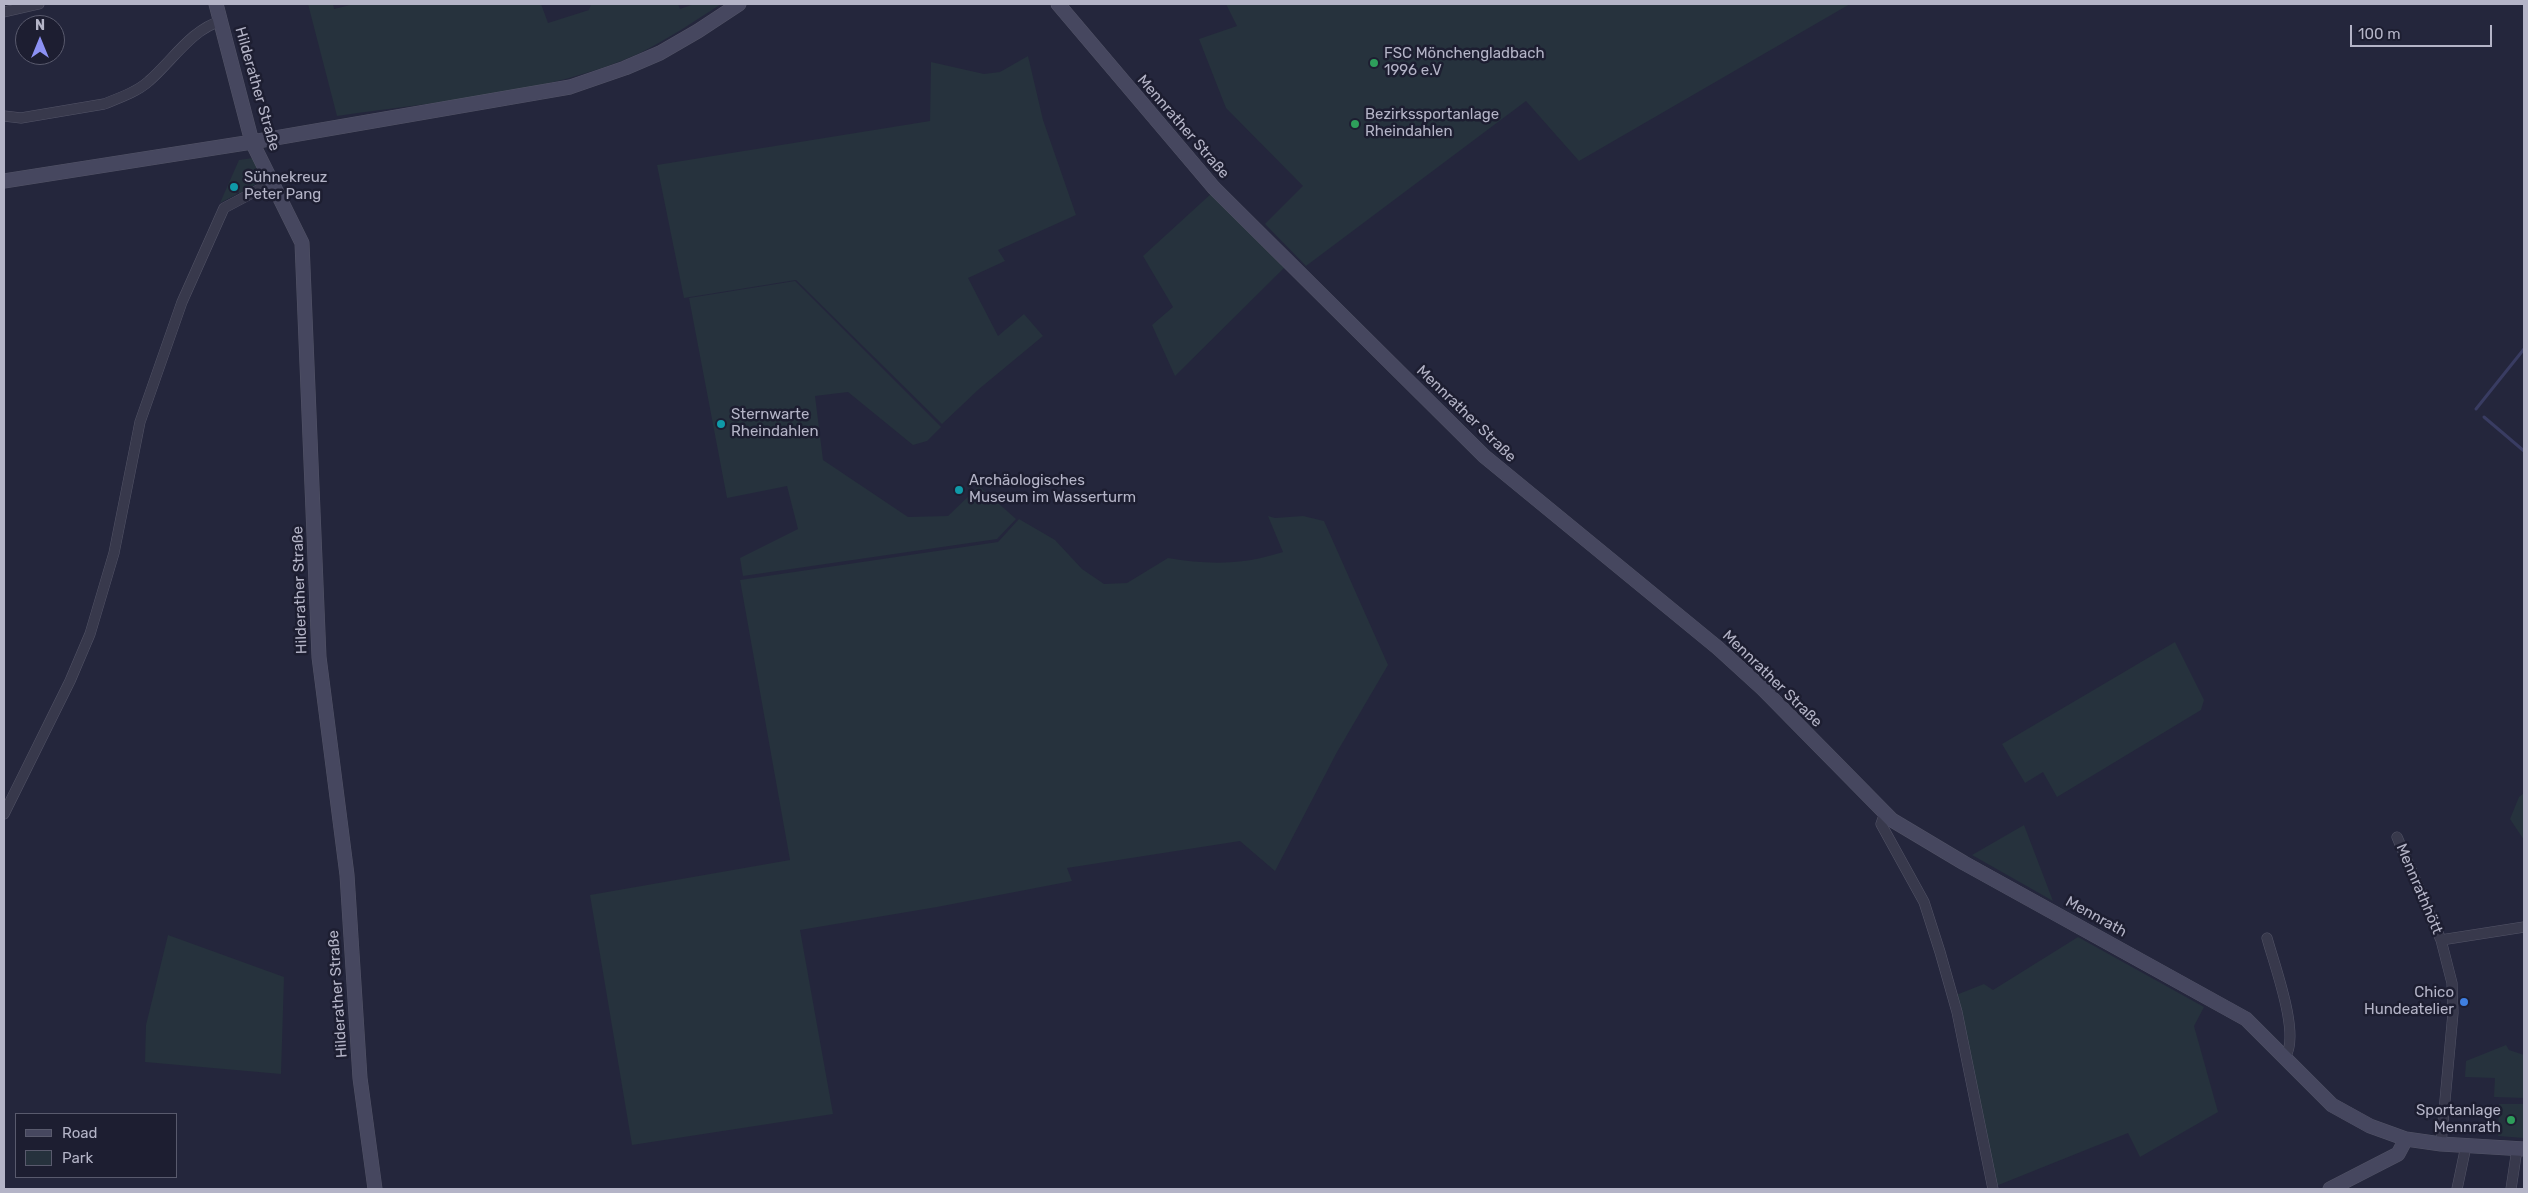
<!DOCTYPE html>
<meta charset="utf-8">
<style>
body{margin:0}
#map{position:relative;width:2528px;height:1193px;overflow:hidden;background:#24263c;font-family:Rubik,sans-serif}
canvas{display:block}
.frame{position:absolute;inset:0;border:5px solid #b4b4c7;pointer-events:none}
.legend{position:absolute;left:15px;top:1113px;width:162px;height:65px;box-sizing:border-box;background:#1d1e31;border:1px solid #595a6d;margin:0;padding:6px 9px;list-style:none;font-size:15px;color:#b4b4c7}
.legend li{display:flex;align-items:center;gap:10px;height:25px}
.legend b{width:25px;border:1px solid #595a6d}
.north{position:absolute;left:15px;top:15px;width:50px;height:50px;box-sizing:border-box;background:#1d1e31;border:1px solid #595a6d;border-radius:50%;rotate:0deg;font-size:14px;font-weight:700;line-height:20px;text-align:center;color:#b4b4c7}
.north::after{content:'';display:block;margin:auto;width:18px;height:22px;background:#8c91f4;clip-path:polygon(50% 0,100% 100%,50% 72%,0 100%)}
.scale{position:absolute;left:2350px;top:25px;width:142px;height:22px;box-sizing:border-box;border:2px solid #b4b4c7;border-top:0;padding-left:6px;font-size:15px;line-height:18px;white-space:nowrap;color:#b4b4c7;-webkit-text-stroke:4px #1d1e31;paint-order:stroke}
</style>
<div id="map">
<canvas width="2528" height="1193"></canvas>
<div class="frame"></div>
<ul class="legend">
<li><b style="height:6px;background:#46475f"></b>Road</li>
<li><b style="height:14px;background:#26323d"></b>Park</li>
</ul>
<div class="north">N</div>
<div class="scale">100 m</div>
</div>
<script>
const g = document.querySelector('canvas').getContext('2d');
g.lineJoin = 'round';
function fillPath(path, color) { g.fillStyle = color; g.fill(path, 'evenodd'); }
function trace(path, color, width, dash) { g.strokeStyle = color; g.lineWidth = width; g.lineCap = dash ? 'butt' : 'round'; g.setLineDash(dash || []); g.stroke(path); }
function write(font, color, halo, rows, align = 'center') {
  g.font = font + ' Rubik,sans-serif'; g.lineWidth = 5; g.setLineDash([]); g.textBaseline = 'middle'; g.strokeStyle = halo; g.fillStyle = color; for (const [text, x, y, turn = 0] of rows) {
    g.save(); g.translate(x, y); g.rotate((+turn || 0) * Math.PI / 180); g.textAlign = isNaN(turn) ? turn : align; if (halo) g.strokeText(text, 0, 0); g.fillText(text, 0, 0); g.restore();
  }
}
const green = new Path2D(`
 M308 4H333L334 9 354 4H541L548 23 589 10 591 4H678L680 9 694 4H721C695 21 668 39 640 53 547 95 437 101 337 116Z
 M1226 4H1850L1579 161 1526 101 1306 266 1265 224 1303 186 1226 108 1199 39 1237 26Z
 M1028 56 1043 120 1076 215 998 250 1005 261 968 278 998 336 1024 314 1043 336 979 389 942 424 796 280 684 298 657 165 930 121 931 62 984 74 1000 72Z
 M253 158 262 178 260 182 239 194 237 184 230 189 232 192 235 190 237 194 220 203 239 160Z
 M1213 192 1286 266 1175 376 1152 325 1173 307 1143 256Z
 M795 281 941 427 927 441 913 445 848 392 815 396 823 460 908 517 948 516 979 486 1016 519 997 539 743 576 740 558 798 529 787 486 727 498 689 298Z
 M1268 516 1275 518 1303 516 1324 521 1388 665 1337 752 1275 871 1240 841 1067 868 1072 881 937 907 800 930 833 1114 632 1145 590 895 790 860 740 580 998 542 1019 519 1055 540 1082 569 1104 584 1127 583 1168 558C1209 565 1243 565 1283 552Z
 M2175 642 2204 700 2201 710 2057 797 2043 772 2025 783 2002 744Z
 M2524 793V840L2510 819 2519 797Z
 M2024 825 2053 901 1972 855Z
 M168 935 284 977 281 1074 145 1062 146 1025Z
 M2078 937 2204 1007 2194 1026 2218 1112 2140 1157 2128 1133 1996 1186 1956 995 1984 984 1993 990Z
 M2506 1045 2509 1050 2524 1055V1098L2494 1097 2495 1078 2465 1077 2466 1061Z
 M2499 1104H2524V1138L2498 1136Z`);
const stream = new Path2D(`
 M2476 409 2524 349
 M2484 417 2524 451`);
const street = new Path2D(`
 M4 12 39 4
 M4 116 21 118 104 104C119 98 137 92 149 81 172 61 192 29 221 21
 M1885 813 1881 824 1924 902 1940 952 1957 1012 1993 1189
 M4 814 70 681 90 634 114 553 140 422 182 302 224 208 271 183
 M2397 837 2441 940 2452 983 2453 1013 2441 1144
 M2267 938C2274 964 2301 1036 2285 1057
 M2441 940 2524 927
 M2457 1189 2466 1146
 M2511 1189 2517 1149`);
const secondary = new Path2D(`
 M216 4 252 142 302 243 319 657 347 875 360 1078 375 1189
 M1058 4 1214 188 1484 456 1718 648 1763 689 1892 820 1964 863 2246 1019 2332 1105 2370 1126 2406 1139 2441 1144 2524 1149
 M4 181 252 142 570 87 625 68 660 53 698 31 739 4
 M2330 1189 2398 1154 2406 1139`);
const markers = [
 [1374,63,5,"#2e9e5b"],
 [1355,124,5,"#2e9e5b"],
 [234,187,5,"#0f9aa8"],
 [721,424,5,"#0f9aa8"],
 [959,490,5,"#0f9aa8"],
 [2464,1002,5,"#3f7fe0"],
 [2511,1120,5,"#2e9e5b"]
];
const poiNames = [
 ["FSC Mönchengladbach",1384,54],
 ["1996 e.V",1384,71],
 ["Bezirkssportanlage",1365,115],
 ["Rheindahlen",1365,132],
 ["Sühnekreuz",244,178],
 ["Peter Pang",244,195],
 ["Sternwarte",731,415],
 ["Rheindahlen",731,432],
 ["Archäologisches",969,481],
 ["Museum im Wasserturm",969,498],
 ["Chico",2454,993,"right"],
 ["Hundeatelier",2454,1010,"right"],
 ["Sportanlage",2501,1111,"right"],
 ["Mennrath",2501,1128,"right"]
];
const streetNames = [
 ["Hilderather Straße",257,89,74],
 ["Mennrather Straße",1183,127,49],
 ["Mennrather Straße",1466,414,44],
 ["Hilderather Straße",300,590,-92],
 ["Mennrather Straße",1772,679,44],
 ["Mennrathhött",2419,889,67],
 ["Mennrath",2096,917,29],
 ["Hilderather Straße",338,994,-94]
];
fillPath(green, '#26323d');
trace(stream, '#393c62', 3);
trace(street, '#535467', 11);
trace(secondary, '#535467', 15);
trace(street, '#38394c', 10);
trace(secondary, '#46475f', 14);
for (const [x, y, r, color] of markers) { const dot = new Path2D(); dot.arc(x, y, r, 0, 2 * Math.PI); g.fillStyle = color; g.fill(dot); trace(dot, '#1d1e31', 2); }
write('15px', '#b4b4c7', '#1d1e31', poiNames, 'left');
write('15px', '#b4b4c7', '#1d1e31', streetNames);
</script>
